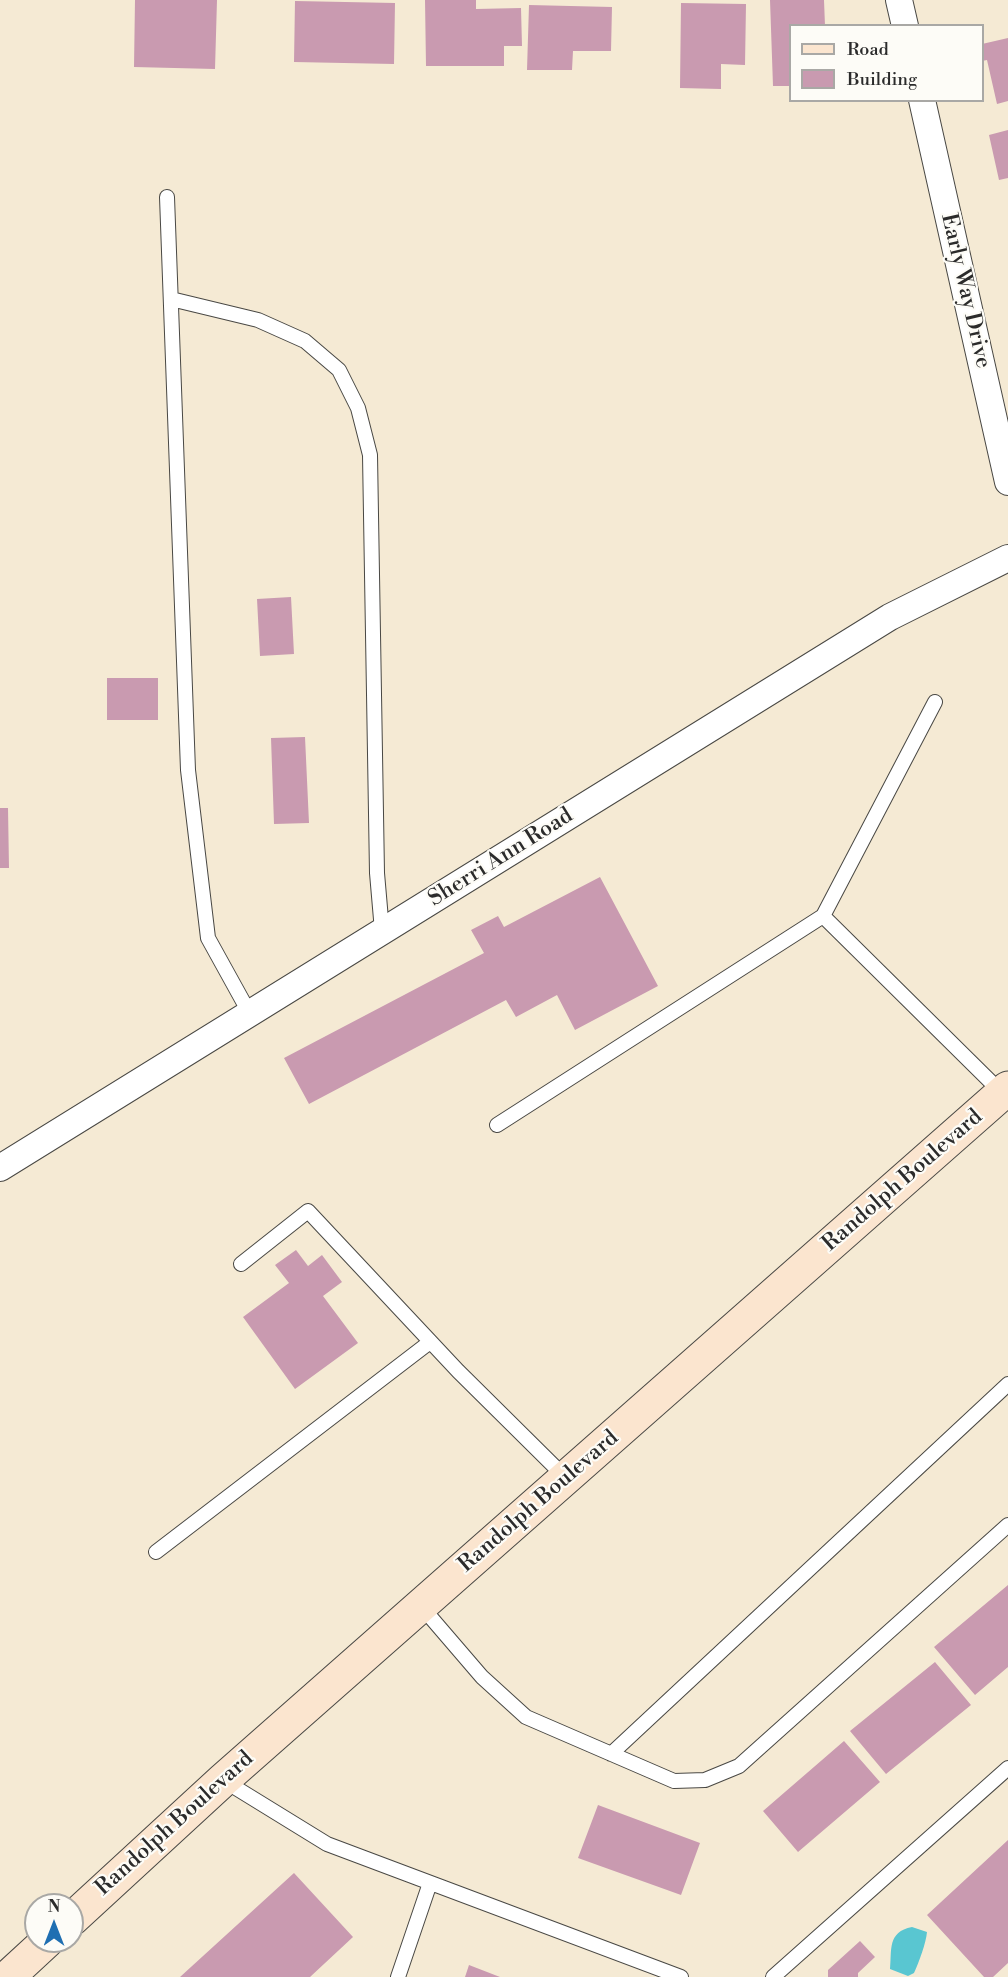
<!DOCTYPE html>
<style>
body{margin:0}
#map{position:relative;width:1008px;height:1977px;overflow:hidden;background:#f5ead4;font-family:"Libre Bodoni",serif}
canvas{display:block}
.legend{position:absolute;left:789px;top:24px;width:195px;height:78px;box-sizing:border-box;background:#fdfcf7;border:2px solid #a9a8a5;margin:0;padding:8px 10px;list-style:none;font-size:18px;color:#2b2b2b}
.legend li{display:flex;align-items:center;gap:12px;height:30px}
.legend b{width:30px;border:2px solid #a9a8a5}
.north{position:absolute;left:24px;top:1893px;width:60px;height:60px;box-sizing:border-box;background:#fdfcf7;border:2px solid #a9a8a5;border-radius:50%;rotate:0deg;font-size:16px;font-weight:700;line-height:24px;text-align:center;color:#2b2b2b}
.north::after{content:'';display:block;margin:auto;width:21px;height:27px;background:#1f6fb2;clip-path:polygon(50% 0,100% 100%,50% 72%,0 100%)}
</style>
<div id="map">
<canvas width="1008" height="1977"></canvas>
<ul class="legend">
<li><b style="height:8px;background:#fbe5cf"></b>Road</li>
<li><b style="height:16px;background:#c99ab0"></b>Building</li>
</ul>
<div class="north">N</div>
</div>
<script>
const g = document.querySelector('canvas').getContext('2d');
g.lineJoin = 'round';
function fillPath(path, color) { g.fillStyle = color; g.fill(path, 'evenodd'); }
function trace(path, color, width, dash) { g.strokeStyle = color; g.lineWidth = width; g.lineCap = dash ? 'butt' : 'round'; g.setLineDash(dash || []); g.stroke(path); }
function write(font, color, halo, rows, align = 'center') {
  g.font = font + ' "Libre Bodoni",serif'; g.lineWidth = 4.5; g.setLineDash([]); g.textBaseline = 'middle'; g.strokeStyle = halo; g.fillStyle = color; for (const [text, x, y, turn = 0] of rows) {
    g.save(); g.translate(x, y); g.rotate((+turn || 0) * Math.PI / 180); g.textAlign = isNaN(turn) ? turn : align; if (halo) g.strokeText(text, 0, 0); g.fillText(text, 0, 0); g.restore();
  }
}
const water = new Path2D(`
 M912 1927 927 1932C926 1943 919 1962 914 1973L908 1976 890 1969C892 1950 887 1932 912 1927Z`);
const building = new Path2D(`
 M135 0H217L215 69 134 67Z
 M425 0H476V9L521 8 522 46H504V66H426Z
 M770 0H824L825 26H790V86H773Z
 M295 1 395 3 394 64 294 62Z
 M681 3 746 4 745 65 721 64V89L680 88Z
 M529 5 612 7 611 51H573L572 70H527Z
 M1008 38V101L997 104 987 60 982 61V44Z
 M1008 130V178L999 180 989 135Z
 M291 597 294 654 260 656 257 599Z
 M107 678H158V720H107Z
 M305 737 309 823 274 824 271 738Z
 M0 808H8L9 868H0Z
 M600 877 658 986 575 1030 557 995 516 1017 506 1000 309 1104 284 1058 484 953 471 930 498 916 504 927Z
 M296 1250 308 1266 322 1255 342 1282 323 1296 358 1343 295 1389 243 1317 289 1283 275 1265Z
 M1008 1585V1667L975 1695 934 1647Z
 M935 1662 971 1705 886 1774 850 1731Z
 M844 1741 880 1782 798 1852 763 1811Z
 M598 1805 700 1843 681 1895 578 1858Z
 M1008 1840V1963L993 1977H984L927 1915Z
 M294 1873 353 1937 310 1977H180Z
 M860 1941 875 1957 858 1973V1977H828V1970Z
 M469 1965 500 1977H465Z`);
const lane = new Path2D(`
 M167 197 188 770 208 938 250 1014
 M171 299 258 320 305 341 339 370 358 408 370 455 377 873 382 931
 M823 916 935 702
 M497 1125 823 916 1002 1093
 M241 1264 308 1211 458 1371 566 1478
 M156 1552 430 1342
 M421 1606 482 1677 526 1717 674 1781 705 1780 739 1766 1008 1525
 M611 1754 1008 1384
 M223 1780 327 1844 681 1977
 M398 1977 430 1883
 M773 1977 1008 1768`);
const street = new Path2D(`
 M899 0 905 26
 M922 100 1008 482
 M0 1168 890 617 1008 558`);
const secondary = new Path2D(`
 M72 1919 223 1780 1008 1088
 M8 1977 47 1941`);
const streetNames = [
 ["Early Way Drive",965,291,77],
 ["Sherri Ann Road",501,858,-32],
 ["Randolph Boulevard",903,1181,-41],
 ["Randolph Boulevard",539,1502,-41],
 ["Randolph Boulevard",175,1824,-42]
];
fillPath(water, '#59c6d1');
fillPath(building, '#c99ab0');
trace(lane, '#494844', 16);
trace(street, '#494844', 28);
trace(secondary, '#494844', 35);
trace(lane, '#fff', 14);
trace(street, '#fff', 26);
trace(secondary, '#fbe5cf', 33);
write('22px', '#2b2b2b', '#fdfcf7', streetNames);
</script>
